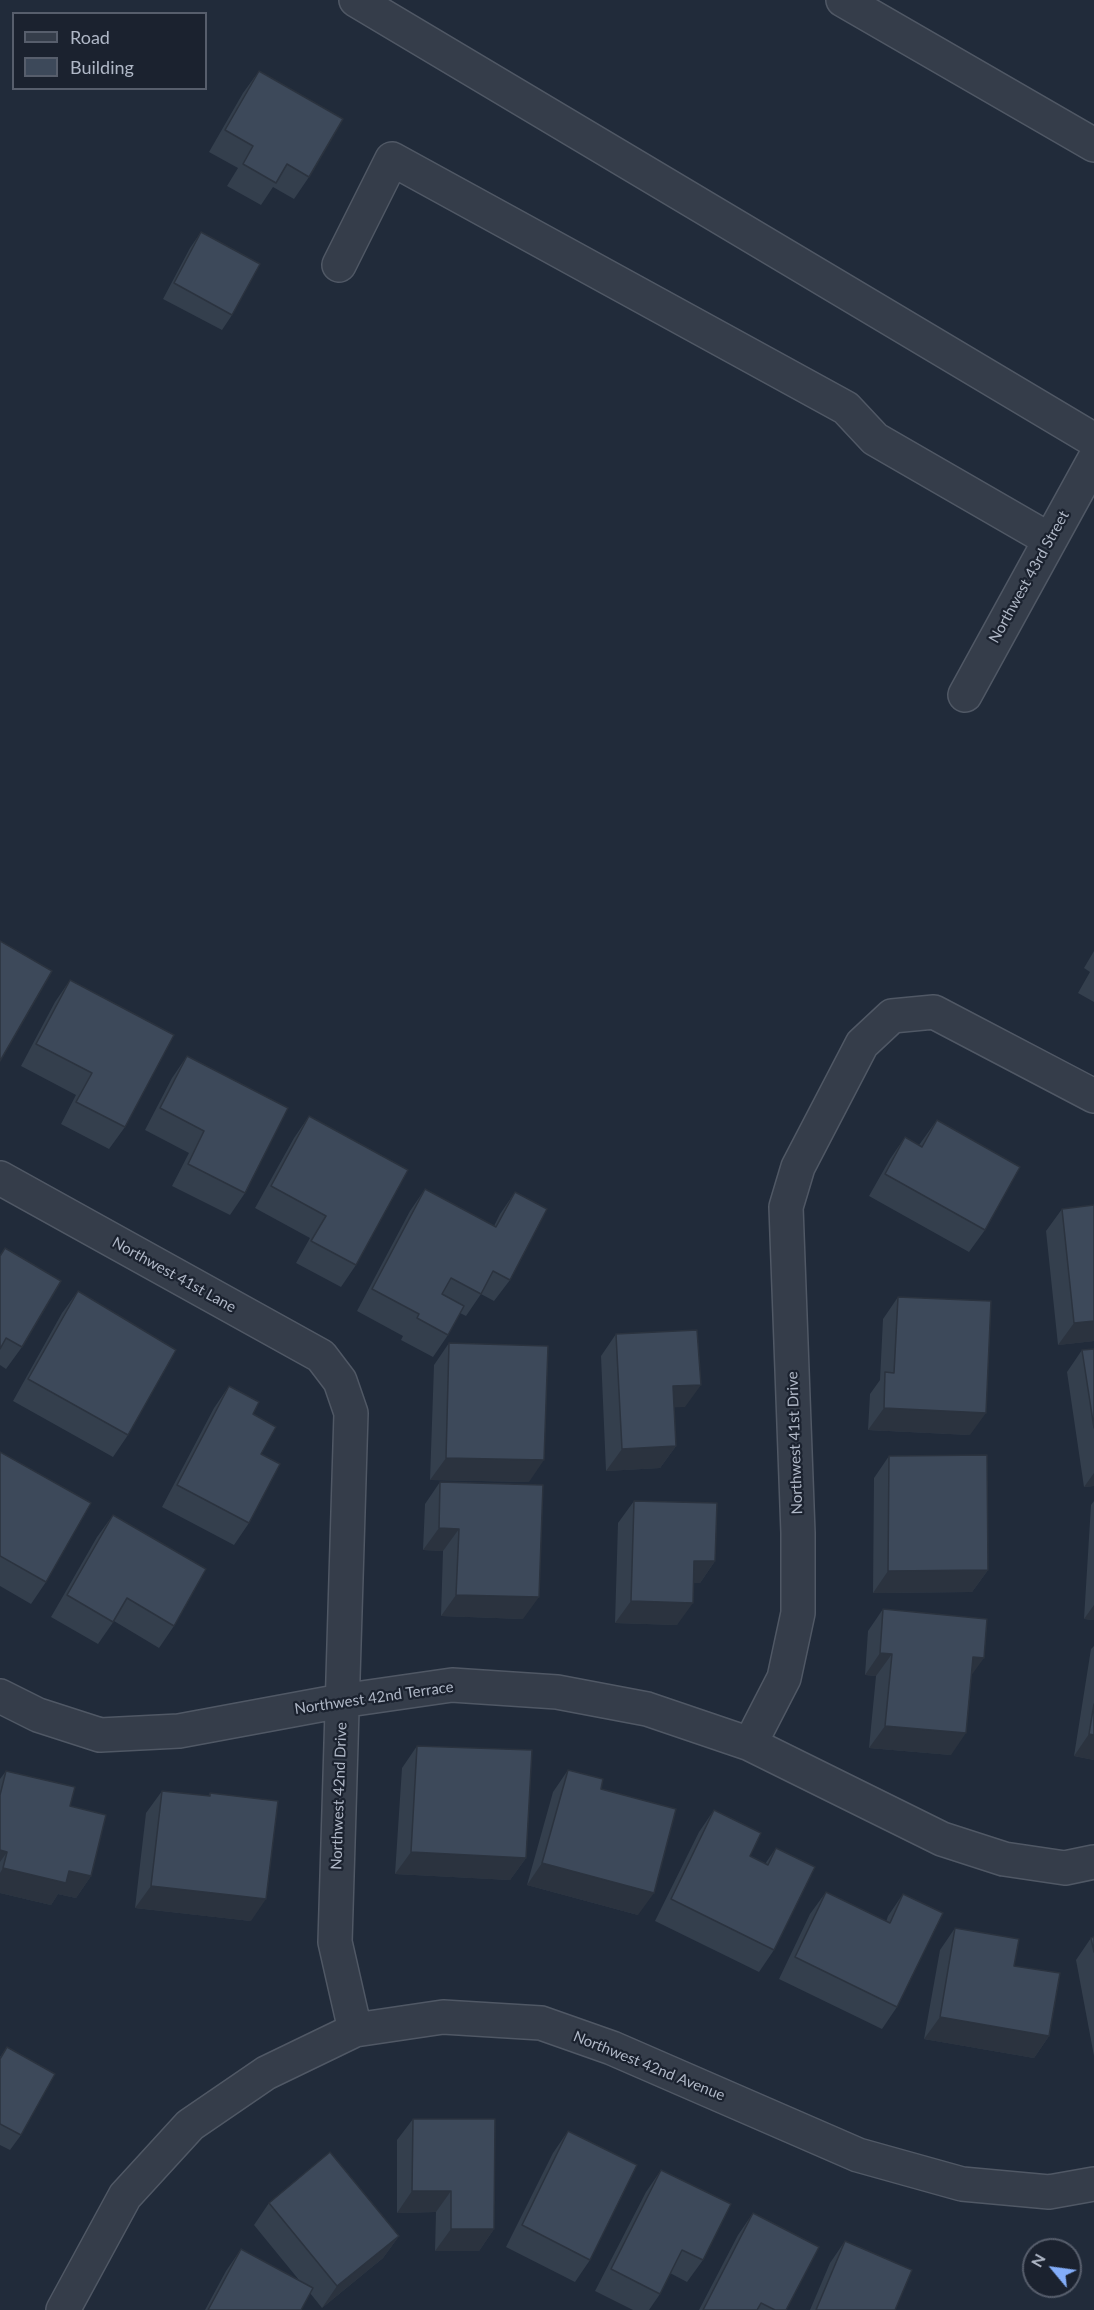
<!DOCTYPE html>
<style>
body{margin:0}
#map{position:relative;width:1094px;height:2310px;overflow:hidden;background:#212b3a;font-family:Lato,sans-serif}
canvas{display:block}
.legend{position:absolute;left:12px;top:12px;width:195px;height:78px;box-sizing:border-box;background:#1b222f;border:2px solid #575e6c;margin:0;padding:8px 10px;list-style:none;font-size:18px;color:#b0b8c7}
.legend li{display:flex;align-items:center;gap:12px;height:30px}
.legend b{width:30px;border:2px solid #575e6c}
.north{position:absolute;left:1022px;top:2238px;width:60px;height:60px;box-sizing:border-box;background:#1b222f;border:2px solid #575e6c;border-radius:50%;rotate:299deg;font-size:16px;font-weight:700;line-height:24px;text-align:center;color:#b0b8c7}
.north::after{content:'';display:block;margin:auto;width:21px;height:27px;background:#83adf9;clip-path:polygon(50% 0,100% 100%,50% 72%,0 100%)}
</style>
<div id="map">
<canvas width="1094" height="2310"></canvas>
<ul class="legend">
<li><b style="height:8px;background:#353d4a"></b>Road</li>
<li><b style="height:16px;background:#3d495a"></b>Building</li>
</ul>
<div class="north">N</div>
</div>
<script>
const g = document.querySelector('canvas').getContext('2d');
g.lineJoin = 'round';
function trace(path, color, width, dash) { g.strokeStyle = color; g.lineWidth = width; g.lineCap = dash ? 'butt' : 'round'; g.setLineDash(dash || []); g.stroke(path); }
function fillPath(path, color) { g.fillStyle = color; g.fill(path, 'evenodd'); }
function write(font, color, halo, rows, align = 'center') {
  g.font = font + ' Lato,sans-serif'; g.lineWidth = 4.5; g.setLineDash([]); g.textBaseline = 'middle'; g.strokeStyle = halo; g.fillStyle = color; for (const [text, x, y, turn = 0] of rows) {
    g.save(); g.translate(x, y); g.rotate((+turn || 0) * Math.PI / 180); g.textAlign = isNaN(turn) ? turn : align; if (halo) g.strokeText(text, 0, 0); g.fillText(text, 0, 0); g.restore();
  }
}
const minor = new Path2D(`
 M356 0 1094 440
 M843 0 1094 145
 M339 265 392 159 846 408 875 439 1050 540
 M965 695 1094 460
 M1094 1096 934 1012 892 1016 862 1044 798 1167 786 1207 798 1533V1613L784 1678 750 1744 942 1839 1004 1859 1065 1868 1094 1862
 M0 1178 321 1356 340 1381 351 1413 335 1942 355 2030
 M0 1696 38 1715 100 1735 179 1731 341 1701 452 1685 557 1692 647 1709 750 1744
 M63 2310 125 2196 190 2125 266 2073 355 2030 443 2017 541 2023 612 2048 858 2155 962 2184 1049 2192 1094 2184`);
const wall = new Path2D(`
 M259 71 309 177 294 199 273 187 261 205 227 186 238 168 209 152 243 93Z
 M201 232 232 315 222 330 163 299 190 248Z
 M1094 951V1002L1078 993 1090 972 1084 968Z
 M70 980 125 1127 109 1149 61 1124 76 1095 21 1066 55 1002Z
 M187 1056 245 1193 230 1215 172 1186 189 1153 145 1130 172 1078Z
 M309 1116 356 1265 341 1287 296 1263 310 1238 255 1208 294 1138Z
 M937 1120 985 1230 969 1252 869 1196 890 1159 905 1137 919 1145Z
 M425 1189 494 1226 500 1214 515 1192 510 1280 494 1301 481 1294 466 1316 460 1313 448 1335 433 1357 401 1340 403 1336 357 1311 410 1211Z
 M1094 1205V1341L1058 1345 1046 1231 1062 1209Z
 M5 1248 22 1347 6 1369 0 1365V1255Z
 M78 1291 128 1435 113 1457 13 1401 62 1313Z
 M898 1297 970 1435 868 1430 870 1394 880 1380 883 1319Z
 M616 1334 685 1407H674L676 1446 660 1468 606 1471 601 1356Z
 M449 1343 529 1482 430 1480 434 1365Z
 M1094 1349V1486L1084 1487 1067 1372 1082 1350Z
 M229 1386 253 1414 261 1454 249 1523 234 1545 162 1507 214 1408Z
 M0 1452 46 1582 31 1604 0 1586Z
 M889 1456 988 1570 972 1592 873 1593 874 1478Z
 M440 1482 523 1619 441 1616 443 1551 423 1550 425 1504Z
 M634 1501 715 1561 700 1583H693L677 1625 615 1623 618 1523Z
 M1094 1501V1620L1084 1619 1091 1505Z
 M113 1515 174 1626 159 1648 114 1621 98 1644 51 1617 97 1537Z
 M883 1609 971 1676 951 1755 869 1748 876 1676 865 1675 868 1631Z
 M1094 1646V1760L1074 1756 1091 1649Z
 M417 1746 526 1858 510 1880 395 1874 402 1768Z
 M568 1770 601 1789 638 1915 527 1885 553 1792Z
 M6 1771 70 1806 91 1876 76 1898 58 1894 51 1905 0 1893V1779Z
 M162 1791 208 1796 210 1793 251 1921 135 1908 146 1813Z
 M714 1810 750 1856 765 1864 776 1848 774 1950 759 1972 655 1921 699 1832Z
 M826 1892 886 1922 888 1916 903 1894 897 2007 882 2029 779 1979 810 1914Z
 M955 1928 1014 1966 1049 2036 1034 2058 924 2039 940 1950Z
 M1094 1937V2056L1076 1960 1091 1938Z
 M7 2047 21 2135 10 2150 0 2145V2057Z
 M413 2119 494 2229 479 2251H435L436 2212 397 2213V2140Z
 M568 2131 590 2260 575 2282 506 2247 553 2153Z
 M661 2170 703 2260 687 2282 670 2273 660 2294 649 2310H633L595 2291 646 2192Z
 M269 2203 399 2236 383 2258 322 2308 310 2293 301 2310H205L226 2271 241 2249 299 2280 254 2225Z
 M753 2213 786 2310H699L738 2235Z
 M845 2241 895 2310H810L830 2263Z`);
const shadedWall = new Path2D(`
 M1094 1321V1341L1058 1345 1074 1323Z
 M701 1385 685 1407 658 1408 673 1386Z
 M884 1408 986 1413 970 1435 868 1430Z
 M676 1446 660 1468 606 1471 622 1449Z
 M446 1458 544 1460 529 1482 430 1480Z
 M1094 1473V1486L1084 1487Z
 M439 1528 459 1529 443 1551 423 1550Z
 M694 1561H715L700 1583H678Z
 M988 1570 972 1592 873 1593 888 1571Z
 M456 1595 539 1597 523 1619 441 1616Z
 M631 1601 693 1603 677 1625 615 1623Z
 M1094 1605V1620L1084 1619Z
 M880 1653 892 1654 876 1676 865 1675Z
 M973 1657 984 1658 968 1680Z
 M885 1726 966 1733 951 1755 869 1748Z
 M1089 1734 1094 1735V1760L1074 1756Z
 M0 1850 7 1852 0 1862Z
 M411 1852 526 1858 510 1880 395 1874Z
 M542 1863 654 1893 638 1915 527 1885Z
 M3 1868 69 1871 91 1876 76 1898 58 1894 51 1905 0 1893V1873Z
 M151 1886 266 1899 251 1921 135 1908Z
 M940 2017 1049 2036 1034 2058 924 2039Z
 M412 2191H451L436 2212 397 2213Z
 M451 2229H494L479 2251H435Z
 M399 2236 383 2258 322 2308 337 2286Z`);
const building = new Path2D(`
 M259 71 343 119 309 177 287 164 276 183 243 164 253 146 225 130Z
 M201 232 260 264 232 315 174 283Z
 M0 941 52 971 0 1061Z
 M70 980 174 1035 125 1127 76 1102 92 1073 36 1044Z
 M187 1056 288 1108 245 1193 188 1164 204 1131 160 1108Z
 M309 1116 408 1170 356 1265 311 1241 326 1216 271 1186Z
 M937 1120 1020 1167 985 1230 885 1174 905 1137 922 1147Z
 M425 1189 496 1227 515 1192 547 1209 510 1280 493 1271 481 1294 451 1278 442 1294 464 1306 448 1335 417 1318 419 1314 372 1289Z
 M1094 1205V1321L1074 1323 1062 1209Z
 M5 1248 61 1281 22 1347 6 1338 0 1349V1256Z
 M78 1291 176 1350 128 1435 28 1379Z
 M898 1297 991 1301 986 1413 884 1408 885 1372 894 1373Z
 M697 1330 701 1385 673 1386 676 1446 622 1449 616 1334Z
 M449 1343 548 1346 544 1460 446 1458Z
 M1094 1349V1428L1082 1350Z
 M229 1386 259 1402 253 1414 276 1427 261 1454 280 1464 249 1523 177 1485Z
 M0 1452 91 1503 46 1582 0 1556Z
 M987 1455 988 1570 888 1571 889 1456Z
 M440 1482 543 1485 539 1597 456 1595 459 1529 439 1528Z
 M634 1501 717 1503 715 1561H694L693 1603 631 1601Z
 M113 1515 206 1569 174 1626 127 1598 113 1622 67 1595Z
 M883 1609 987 1619 984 1658 973 1657 966 1733 885 1726 892 1654 880 1653Z
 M1094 1704V1735L1089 1734Z
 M417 1746 532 1750 526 1858 411 1852Z
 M568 1770 603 1779 601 1789 676 1809 654 1893 542 1863Z
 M6 1771 75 1787 70 1806 106 1815 91 1876 69 1871 66 1883 3 1868 7 1852 0 1850V1795Z
 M162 1791 210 1796V1793L278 1801 266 1899 151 1886Z
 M714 1810 761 1833 750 1856 768 1865 776 1848 815 1867 774 1950 671 1899Z
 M826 1892 890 1923 903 1894 943 1913 897 2007 795 1957Z
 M955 1928 1019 1939 1014 1966 1060 1973 1049 2036 940 2017Z
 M1094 1937V1952L1091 1938Z
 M7 2047 55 2074 21 2135 0 2124V2059Z
 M413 2119H495L494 2229H451V2191H412Z
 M568 2131 637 2165 590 2260 522 2225Z
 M330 2152 399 2236 337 2286 269 2203Z
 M661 2170 731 2204 703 2260 682 2250 660 2294 611 2269Z
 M753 2213 819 2247 786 2310H775L761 2303 757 2310H703Z
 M845 2241 912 2270 895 2310H816Z
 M241 2249 313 2288 301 2310H208Z`);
const streetNames = [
 ["Northwest 43rd Street",1029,577,-61],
 ["Northwest 41st Lane",174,1275,29],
 ["Northwest 41st Drive",795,1443,-92],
 ["Northwest 42nd Terrace",374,1698,-8],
 ["Northwest 42nd Drive",339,1796,-88],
 ["Northwest 42nd Avenue",649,2066,22]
];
trace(minor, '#505865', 36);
trace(minor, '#353d4a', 33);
fillPath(wall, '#343f4d');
fillPath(shadedWall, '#2b333f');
fillPath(building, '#3d495a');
trace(building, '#2b333f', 1.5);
write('15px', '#b0b8c7', '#1b222f', streetNames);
</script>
